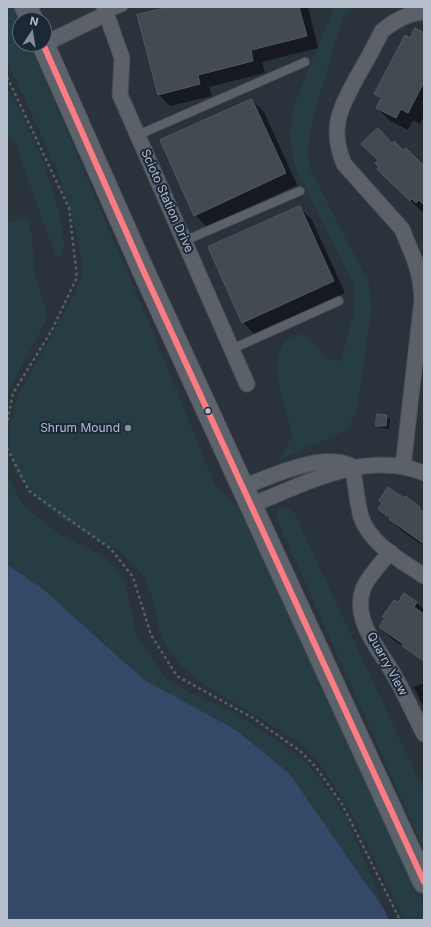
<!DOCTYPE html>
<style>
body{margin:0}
#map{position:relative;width:431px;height:927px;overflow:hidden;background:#2a323c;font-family:Inter,sans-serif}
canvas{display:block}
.frame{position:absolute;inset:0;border:8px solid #b4becd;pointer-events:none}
.north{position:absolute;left:12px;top:12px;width:40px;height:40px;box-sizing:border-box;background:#1c2838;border:1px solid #596474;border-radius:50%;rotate:12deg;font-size:11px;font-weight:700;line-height:16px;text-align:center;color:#b4becd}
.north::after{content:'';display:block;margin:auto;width:14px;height:18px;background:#848d9a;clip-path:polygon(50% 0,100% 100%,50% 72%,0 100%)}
</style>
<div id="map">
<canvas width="431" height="927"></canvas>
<div class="frame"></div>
<div class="north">N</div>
</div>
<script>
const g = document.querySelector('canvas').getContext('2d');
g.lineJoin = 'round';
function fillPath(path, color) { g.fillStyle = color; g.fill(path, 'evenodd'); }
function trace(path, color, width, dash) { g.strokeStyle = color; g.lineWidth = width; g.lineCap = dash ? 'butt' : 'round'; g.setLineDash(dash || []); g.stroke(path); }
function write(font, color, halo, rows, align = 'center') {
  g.font = font + ' Inter,sans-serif'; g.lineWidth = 4; g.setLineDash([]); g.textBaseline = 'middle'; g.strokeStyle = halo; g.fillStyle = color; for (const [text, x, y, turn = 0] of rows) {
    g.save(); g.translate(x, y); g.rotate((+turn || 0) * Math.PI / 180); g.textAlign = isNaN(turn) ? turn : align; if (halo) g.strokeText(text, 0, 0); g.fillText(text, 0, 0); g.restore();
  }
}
const green = new Path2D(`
 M7 7H15L20 20V44H30L156 340 215 485 242 510 359 760 424 906V920H405L351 813 320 764 297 741 203 684 179 664 161 637 152 596 141 572 123 554 60 518 43 504 15 472 9 445 10 425 18 396 74 295 83 272 76 232 59 174 7 61Z
 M334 7H350L343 18 314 114 307 150 310 169 369 283 371 311 358 406 348 430 279 460 293 434C286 411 266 361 286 340 289 337 296 336 300 334L311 340 326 358 341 361 354 313 353 283 294 165 290 133 294 105Z
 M7 87 23 116 43 161 58 208 65 245 61 257 55 255 14 140 7 134Z
 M26 217 32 236 34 272 48 317 9 390 7 398V223Z
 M7 476 24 506 61 535 108 559 125 583 137 637 167 680 187 691 243 718 282 744 308 764 331 794 347 818 385 911 289 773 236 730 143 679 44 590 7 564Z
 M279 507 293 510 417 776 424 787V850L276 517Z`);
const water = new Path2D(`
 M7 564 44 590 143 679 236 730 289 773 385 911 389 920H7Z`);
const shadow = new Path2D(`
 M173 7H308L318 48 262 62 265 73 209 87 212 96 170 106 158 94Z
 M424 33V116L420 124 413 120 408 130 389 120 377 108 381 100 375 94 410 39Z
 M252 100 264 112 297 185 207 227 195 215Z
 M392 144 404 152 424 168V210L422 212 379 169Z
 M300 208 312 220 345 293 254 334 243 322Z
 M387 416 390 419 389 429 380 428 377 425Z
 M419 507 424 512V546L402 531 380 509Z
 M404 594 424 609V661L392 639 380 627 386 619 383 617 398 603Z
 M424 683V708L414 687Z`);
const building = new Path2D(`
 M169 7H299L307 36 251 50 253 61 198 75 200 84 158 95 137 15Z
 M415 28 424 33V82L408 113 401 109 396 118 376 108 381 98 374 94 405 35 410 38Z
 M252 99 286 173 194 216 160 140Z
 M378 128 392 143 394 141 404 151 406 148 424 166V205L419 200 416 203 412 199 410 201 388 180 377 169 379 167 375 163 378 160 361 144Z
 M300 206 334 281 242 323 208 247Z
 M377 414 387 415 386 426H376Z
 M388 487 404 498 405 496 420 507 419 508 424 512V544L389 519 390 518 378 509 382 503 379 501Z
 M404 593 417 602 414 607 424 614V661L402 646 403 644 379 627 385 618 382 617 394 600 398 602Z`);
const path = new Path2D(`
 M7 77 69 208 77 277 52 330 13 393 7 424
 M7 448 29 491 111 549 133 577 151 635 177 676 253 718 300 751 315 766 342 804 400 920`);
const service = new Path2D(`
 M106 14 123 7
 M138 135 305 62
 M184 241 300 191
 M232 349 339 301`);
const minor = new Path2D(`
 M104 7 122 58 120 95 247 384
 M44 44 106 14
 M353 467C355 483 357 502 361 517 370 544 402 561 424 576
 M403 467 422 299 420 279 415 261 402 229 344 164C329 128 340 109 357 77 366 62 374 47 382 31 394 21 407 13 424 12
 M243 487C270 477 325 450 353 467
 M251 505C306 484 365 449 424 473
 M390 552C383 561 366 579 363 589 352 621 380 650 394 675 405 694 414 715 424 734`);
const primary = new Path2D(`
 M26 7 32 20
 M43 44 143 270 424 882`);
const bus1 = new Path2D(`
 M43 44 143 270 424 882`);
const markers = [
 [208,411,3.5,"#b4becd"],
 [128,428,4,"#848d9a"]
];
const streetNames = [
 ["Scioto Station Drive",167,201,66],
 ["Quarry View",387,664,61]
];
const poiNames = [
 ["Shrum Mound",120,428]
];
fillPath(green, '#263e43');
fillPath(water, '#344968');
fillPath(shadow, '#0007');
fillPath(building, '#444a52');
trace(building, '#525963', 1);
trace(service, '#474d54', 10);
trace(minor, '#474d54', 17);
trace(primary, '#484e58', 24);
trace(path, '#585f67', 2.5, [3, 3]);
trace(service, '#5c6169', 8);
trace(minor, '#5c6169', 15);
trace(primary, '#5e636b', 22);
trace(bus1, '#fb7c83', 6);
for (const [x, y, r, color] of markers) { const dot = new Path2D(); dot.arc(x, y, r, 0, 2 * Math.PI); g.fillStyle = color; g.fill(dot); trace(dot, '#1c2838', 1.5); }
write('12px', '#b4becd', '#1c2838', streetNames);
write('12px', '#b4becd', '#1c2838', poiNames, 'right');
</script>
